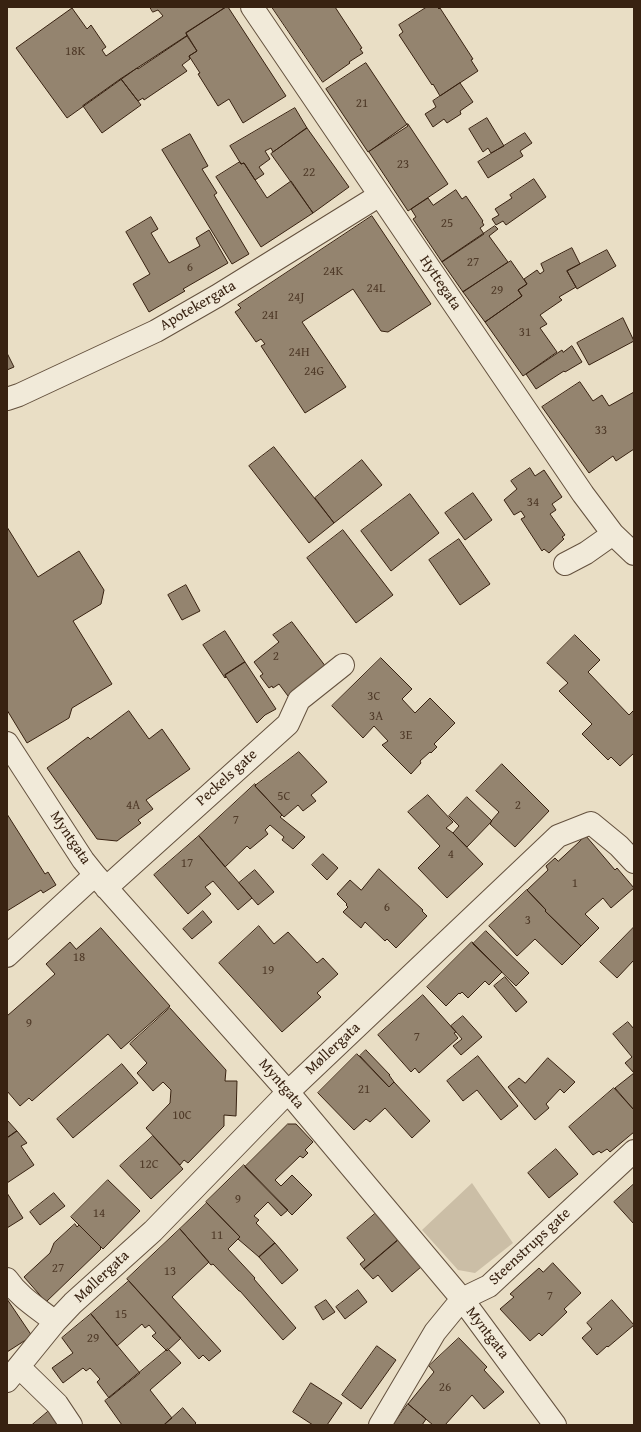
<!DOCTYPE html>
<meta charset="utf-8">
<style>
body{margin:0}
#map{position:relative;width:641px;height:1432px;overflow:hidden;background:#e9dec5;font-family:"Gentium Book Plus",serif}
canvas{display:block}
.frame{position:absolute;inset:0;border:8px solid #382211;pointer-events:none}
</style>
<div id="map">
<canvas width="641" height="1432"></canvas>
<div class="frame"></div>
</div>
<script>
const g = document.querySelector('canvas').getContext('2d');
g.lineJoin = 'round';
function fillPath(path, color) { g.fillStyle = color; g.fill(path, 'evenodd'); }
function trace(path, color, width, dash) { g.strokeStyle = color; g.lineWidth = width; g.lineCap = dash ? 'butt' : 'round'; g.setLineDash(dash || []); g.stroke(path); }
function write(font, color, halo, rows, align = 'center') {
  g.font = font + ' "Gentium Book Plus",serif'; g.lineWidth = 4; g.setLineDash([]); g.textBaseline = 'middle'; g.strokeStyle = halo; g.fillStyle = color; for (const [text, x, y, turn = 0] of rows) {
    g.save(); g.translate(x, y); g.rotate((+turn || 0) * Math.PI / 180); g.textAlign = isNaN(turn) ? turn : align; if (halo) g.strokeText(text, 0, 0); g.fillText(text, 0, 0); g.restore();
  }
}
const green = new Path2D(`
 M472 1183 513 1243 475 1273 458 1270 422 1230Z`);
const building = new Path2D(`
 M150 7H226L186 33 187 36 138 69 137 68 67 118 16 48 72 8 87 29 91 25 106 47 102 50 106 56 163 16 158 10 153 12Z
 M226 7H228L286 96 243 123 229 99 218 106 198 74 200 73 189 56 197 51 186 33Z
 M272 7H335L362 48 360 49 363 53 349 62 350 63 323 82Z
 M427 7H437L439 9 440 8 473 59 471 60 478 71 440 96 433 84 432 85 399 35 403 32 399 25Z
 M187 36 197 51 189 56 190 59 182 65 187 71 144 100 143 98 138 101 121 79Z
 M366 63 408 126 368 152 326 89Z
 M121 79 141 105 102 133 83 106Z
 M460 83 473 102 460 111 461 114 447 123 444 119 433 127 425 114 436 107 433 101Z
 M295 108 307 128 273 152 271 148 265 151 270 159 259 167 264 174 255 180 244 163 241 164 230 146Z
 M487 118 504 146 491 153 488 148 483 152 469 129Z
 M408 124 448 184 408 211 369 152Z
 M307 128 349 187 313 213 271 154Z
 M525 133 532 143 520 151 523 156 488 178 478 162Z
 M190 134 208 166 202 169 217 193 214 195 249 254 232 264 162 150Z
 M240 162 241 164 244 163 267 198 291 181 313 213 261 247 216 177Z
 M534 179 546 197 506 225 503 221 496 225 492 219 499 215 495 209 512 198 510 195Z
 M456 190 462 199 466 196 483 221 482 222 484 225 480 228 484 234 442 262 413 219 416 217 411 209 428 198 433 205Z
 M372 216 431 304 388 332 381 331 353 289 302 322 346 387 305 413 261 346 265 344 261 339 256 342 235 312 241 308 238 305Z
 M151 217 158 229 151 233 169 263 200 246 196 238 209 230 228 263 183 289 185 291 149 312 133 284 150 274 126 232Z
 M495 226 498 229 489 236 508 262 463 292 442 262Z
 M572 248 580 264 567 271 576 287 559 297 562 300 540 315 547 324 540 328 557 352 523 376 485 322 522 296 518 290 527 284 524 279 537 270 540 274 544 271 541 264Z
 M607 250 616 266 577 289 567 271Z
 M511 261 527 284 518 290 522 296 485 322 463 292Z
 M623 318 634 341 589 365 577 343Z
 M572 346 582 362 565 372 564 371 536 389 526 374 562 350 563 352Z
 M7 353 14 367 7 370Z
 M580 382 593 401 602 395 609 406 634 392V449L616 461 613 456 589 473 542 407Z
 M274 447 334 523 309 543 249 466Z
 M362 460 382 485 334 523 315 498Z
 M530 468 535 476 544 470 562 497 552 504 556 510 550 514 565 535 562 537 564 539 549 553 544 549 542 551 521 519 525 517 521 511 514 515 504 500 517 489 511 481Z
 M473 493 492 520 465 540 445 513Z
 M410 494 439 533 391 571 361 531Z
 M7 527 38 577 79 551 104 590 101 604 73 621 112 684 72 708 69 718 27 743 7 710Z
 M343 530 393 595 356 623 307 558Z
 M459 539 490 584 460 605 429 560Z
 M186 585 200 611 182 620 168 595Z
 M292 622 326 667 288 696 279 684 273 688 272 686 269 688 260 676 263 674 254 662 279 642 273 635Z
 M225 631 245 662 225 675 226 677 225 678 203 645Z
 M575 635 600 660 588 672 629 715 634 710V753L620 766 611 757 608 760 582 734 592 724 559 691 568 683 547 663Z
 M381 658 412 689 402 699 415 713 430 698 455 723 434 744 437 747 431 753 430 752 420 761 421 763 411 774 382 745 388 741 374 726 363 738 332 706Z
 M245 662 276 709 265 715 257 723 225 675Z
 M129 711 149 739 162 729 190 769 146 800 153 809 138 820 141 823 117 841 97 839 47 768 88 737 90 739Z
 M299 752 327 782 311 795 316 801 303 811 298 805 284 817 255 786Z
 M502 764 549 811 515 847 490 824 492 820 499 812 476 791Z
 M255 784 256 785 255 786 282 815 280 817 305 837 293 849 282 840 284 837 270 825 265 830 268 834 250 849 247 846 225 867 199 836Z
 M428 795 453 822 446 828 453 833 483 864 447 898 418 868 440 846 408 812Z
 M467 797 492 821 467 847 453 833 459 826 449 816Z
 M7 814 45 874 48 872 56 885 43 893 41 890 7 911Z
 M199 836 252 898 238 910 213 881 205 887 211 894 188 914 154 875Z
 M586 836 615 870 617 868 634 888 611 908 603 898 585 914 599 928 581 946 545 911 546 910 527 890 548 870 546 866 555 858 558 861Z
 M323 854 338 868 327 880 312 865Z
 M379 869 423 910 422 911 427 916 396 948 387 939 385 941 365 922 361 928 343 912 348 907 346 905 347 904 337 894 350 880 361 890Z
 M255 870 274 892 258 905 239 883Z
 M527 890 546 910 545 911 581 946 562 965 535 939 517 956 489 926Z
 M203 911 212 922 192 939 183 929Z
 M259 926 274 944 288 932 317 963 323 958 338 974 317 993 321 997 282 1032 219 963Z
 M634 927V960L617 978 600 962Z
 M101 928 170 1006 121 1049 108 1034 32 1101 29 1098 20 1106 7 1091V1016L55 974 46 964 70 942 76 949Z
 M486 931 529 973 516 986 473 944Z
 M472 942 502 972 489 985 485 981 468 998 462 992 460 994 459 993 446 1006 427 987Z
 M505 977 527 1002 516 1012 494 986Z
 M423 995 456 1032 454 1033 458 1038 419 1073 415 1068 411 1072 378 1035Z
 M170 1008 226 1070 225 1081H237L236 1116 224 1115V1126L188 1163 184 1160 180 1165 146 1128 170 1103 171 1090 163 1082 153 1091 137 1073 147 1063 130 1044Z
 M463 1016 482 1037 461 1055 453 1046 462 1039 451 1026Z
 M628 1022 634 1029V1110L615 1088 634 1073 625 1063 632 1057 613 1034Z
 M366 1050 390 1075H389L394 1082 389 1087 360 1056Z
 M357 1054 389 1087 394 1082 430 1121 412 1138 385 1108 370 1122 366 1119 354 1130 318 1093Z
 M478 1056 518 1106 501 1120 477 1090 463 1101 447 1081Z
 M548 1058 575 1082 564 1093 560 1089 546 1104 549 1108 535 1120 508 1087 519 1078 525 1083Z
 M122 1064 138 1083 73 1138 57 1119Z
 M614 1088 634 1110V1132L610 1152 607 1149 601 1153 599 1151 593 1155 569 1127Z
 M7 1120 17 1131 7 1138Z
 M288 1124H296L313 1142 305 1150 308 1153 303 1158 300 1156 275 1180 281 1186 292 1175 312 1195 292 1215 245 1167Z
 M17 1131 27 1143 21 1146 34 1165 7 1183V1138Z
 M153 1136 183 1169 151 1199 120 1166Z
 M556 1149 578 1174 549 1198 528 1173Z
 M244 1165 288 1210 281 1216 268 1202 254 1216 259 1220 256 1223 275 1243 259 1257 238 1239 240 1237 206 1202Z
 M108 1180 140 1211 103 1249 71 1217Z
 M634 1184V1224L614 1202Z
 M7 1193 23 1218 7 1228Z
 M54 1193 65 1206 40 1225 30 1212Z
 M207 1203 240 1237 228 1249 255 1278 254 1279 296 1328 283 1340 240 1291H239L213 1264 211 1265 180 1229Z
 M376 1213 398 1240 364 1269 360 1264 365 1260 347 1238Z
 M75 1224 77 1227 79 1225 101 1247 100 1248 101 1249 46 1302 24 1277 50 1253 54 1243Z
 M180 1229 209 1262 172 1297 221 1351 209 1361 203 1355 199 1359 127 1279Z
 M398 1240 421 1267 392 1292 378 1275 373 1279 364 1269Z
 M275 1243 298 1270 282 1284 259 1257Z
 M553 1263 581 1293 564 1309 567 1312 542 1336 539 1333 530 1341 500 1309 514 1297 510 1294 539 1268 543 1272Z
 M129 1281 181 1338 167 1351 152 1336 156 1333 149 1325 145 1328 142 1324 117 1346 91 1314Z
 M358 1290 367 1302 345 1319 336 1307Z
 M7 1299 32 1336 7 1352Z
 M326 1300 335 1312 323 1320 315 1307Z
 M612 1300 634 1325 608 1347 607 1346 597 1355 582 1338 592 1329 587 1323Z
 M91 1314 140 1373 109 1398 97 1382 100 1379 90 1368 86 1371 83 1368 63 1383 52 1368 73 1353 62 1338Z
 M459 1338 487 1367 484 1370 504 1392 484 1409 472 1395 445 1425H433L408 1404 434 1372 429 1366Z
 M377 1346 396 1360 361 1409 342 1395Z
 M168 1349 181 1363 150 1390 172 1418 164 1425H122L105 1401Z
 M311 1383 342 1403 327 1425H313L293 1412Z
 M408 1404 426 1419 422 1425H393Z
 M183 1408 196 1423 194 1425H164Z
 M50 1410 62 1425H32Z`);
const street = new Path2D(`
 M252 7 583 494 613 534 634 554
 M7 399 19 395 156 331 217 296 380 195
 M565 564 586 553 613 534
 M7 743 83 860 95 875 288 1092 462 1299 555 1425
 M106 888 288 724 299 700 343 665
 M7 956 95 875
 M7 1279C20 1298 38 1308 55 1322
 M19 1367 57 1404 71 1425
 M7 1381 55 1322 73 1303 153 1231 288 1092 558 836 591 823 619 846 634 862
 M380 1425 435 1332 462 1299 489 1286 634 1151`);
const numberNames = [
 ["18K",75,52],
 ["21",362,104],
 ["23",403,165],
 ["22",309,173],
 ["25",447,224],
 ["27",473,263],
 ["6",190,268],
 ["24K",333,272],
 ["24L",376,289],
 ["29",497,291],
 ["24J",296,298],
 ["24I",270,316],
 ["31",525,333],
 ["24H",299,353],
 ["24G",314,372],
 ["33",601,431],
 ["34",533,503],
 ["2",276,657],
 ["3C",374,697],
 ["3A",376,717],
 ["3E",406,736],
 ["5C",284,797],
 ["4A",133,806],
 ["2",518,806],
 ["7",236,821],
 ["4",451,855],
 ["17",187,864],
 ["1",575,884],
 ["6",387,908],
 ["3",528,921],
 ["18",79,958],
 ["19",268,971],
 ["9",29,1024],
 ["7",417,1038],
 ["21",364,1090],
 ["10C",182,1116],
 ["12C",149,1165],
 ["9",238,1200],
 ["14",99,1214],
 ["11",217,1236],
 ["27",58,1269],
 ["13",170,1272],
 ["7",550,1297],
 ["15",121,1315],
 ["29",93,1339],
 ["26",445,1388]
];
const streetNames = [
 ["Hyttegata",440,283,56],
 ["Apotekergata",198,306,-30],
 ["Peckels gate",227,778,-42],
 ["Myntgata",70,838,56],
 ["Møllergata",333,1049,-43],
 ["Myntgata",281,1084,49],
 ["Steenstrups gate",530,1247,-43],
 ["Møllergata",102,1277,-43],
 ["Myntgata",487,1333,53]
];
fillPath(green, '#cbbea6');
fillPath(building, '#94846f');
trace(building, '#382211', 1);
trace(street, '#64513e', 24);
trace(street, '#f1ead9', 22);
write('13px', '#4f3a28', null, numberNames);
write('15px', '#382211', '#f1ead9', streetNames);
</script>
